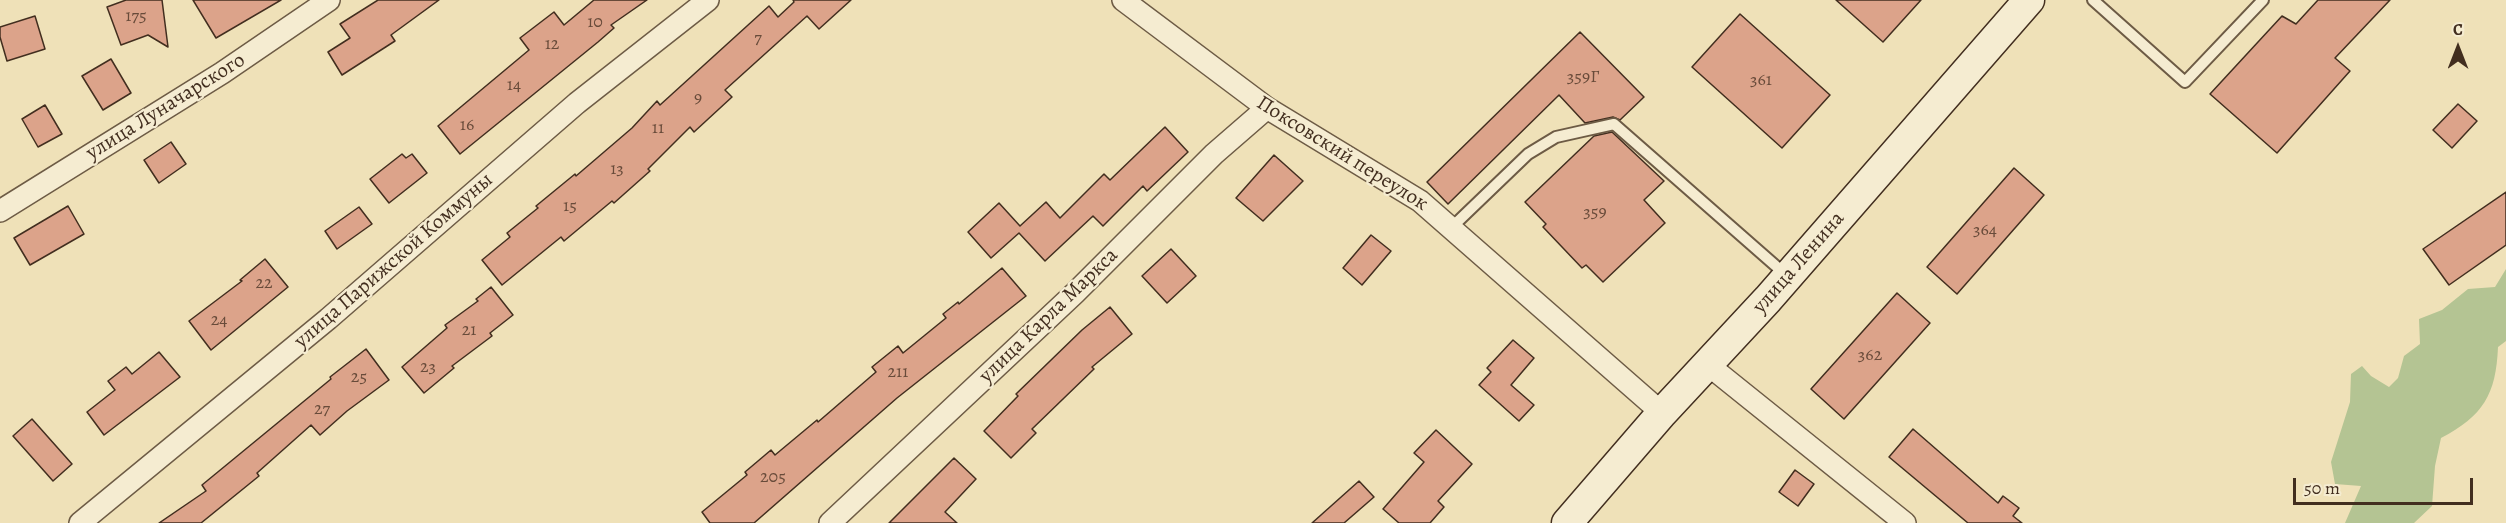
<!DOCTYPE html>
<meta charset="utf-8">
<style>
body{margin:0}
#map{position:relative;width:2506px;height:523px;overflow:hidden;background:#efe1b8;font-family:Alegreya,serif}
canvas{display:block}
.north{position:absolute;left:2428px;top:18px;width:60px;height:60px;-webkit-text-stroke:4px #f5ecd1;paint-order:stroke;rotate:0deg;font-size:16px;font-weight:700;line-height:24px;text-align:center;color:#422e1f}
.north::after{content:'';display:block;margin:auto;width:21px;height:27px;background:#422e1f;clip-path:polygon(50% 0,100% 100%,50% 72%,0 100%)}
.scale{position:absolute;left:2293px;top:478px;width:180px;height:27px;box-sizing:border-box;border:3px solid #422e1f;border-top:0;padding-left:8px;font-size:18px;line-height:21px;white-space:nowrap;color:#422e1f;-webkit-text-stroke:4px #f5ecd1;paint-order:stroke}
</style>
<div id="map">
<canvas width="2506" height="523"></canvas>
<div class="north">С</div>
<div class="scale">50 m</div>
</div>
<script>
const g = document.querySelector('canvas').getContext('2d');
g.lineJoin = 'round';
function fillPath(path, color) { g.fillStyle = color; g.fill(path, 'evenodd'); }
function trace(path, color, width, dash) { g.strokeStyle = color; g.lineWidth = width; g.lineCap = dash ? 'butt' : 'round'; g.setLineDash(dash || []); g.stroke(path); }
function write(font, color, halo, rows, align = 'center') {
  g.font = font + ' Alegreya,serif'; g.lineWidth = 4.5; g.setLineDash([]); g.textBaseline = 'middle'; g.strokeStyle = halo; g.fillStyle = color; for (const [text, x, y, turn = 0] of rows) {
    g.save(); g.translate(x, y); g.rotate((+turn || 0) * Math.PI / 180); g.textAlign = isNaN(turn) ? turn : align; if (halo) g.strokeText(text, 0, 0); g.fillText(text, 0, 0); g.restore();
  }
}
const green = new Path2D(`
 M2506 269V341L2498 347C2496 395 2483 416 2441 438L2435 466 2432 506 2414 523H2345L2361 486 2335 484 2331 462 2350 402 2351 374 2362 366 2371 376 2389 387 2398 378 2404 356 2420 344 2419 319 2442 310 2468 289 2495 287Z`);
const building = new Path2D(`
 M126 0H162L168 47 148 35 121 45 107 7Z
 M193 0H281L216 38Z
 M378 0H439L391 35 395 41 342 75 328 52 350 38 340 24Z
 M594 0H647L611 25 614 28 598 42 460 154 438 126 529 50 520 38 554 12 564 25Z
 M793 0H851L819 29 807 16 725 90 732 97 694 132 690 127 648 169 650 171 614 203 612 201 564 241 561 237 502 285 482 260 510 237 507 233 538 208 536 206 575 174 576 176 632 128 657 101 660 105 769 6 778 17 794 2Z
 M1836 0H1921L1883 42Z
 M2318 0H2390L2335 58 2350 71 2277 153 2210 94 2282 16 2296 24Z
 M1740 14 1830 95 1782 148 1692 67Z
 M35 16 45 49 7 61 0 37V27Z
 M1580 32 1644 97 1620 120 1613 117 1585 123 1559 95 1448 204 1427 182Z
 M111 59 131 93 103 110 82 76Z
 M2458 104 2477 121 2452 148 2433 130Z
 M45 105 62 134 38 147 22 119Z
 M1165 127 1188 152 1147 191 1143 186 1103 226 1093 216 1045 261 1019 233 991 258 968 232 999 203 1020 226 1046 202 1060 218 1104 174 1110 180Z
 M1612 132 1664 181 1644 200 1665 223 1603 282 1586 265 1582 268 1543 227 1546 224 1525 202 1594 136Z
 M171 142 186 164 159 183 144 160Z
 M402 154 406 158 412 154 427 173 389 203 370 179Z
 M1274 155 1303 181 1263 221 1236 198Z
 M2014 168 2044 195 1957 294 1927 267Z
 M2506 192V245L2449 285 2423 249Z
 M68 206 84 234 30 265 14 238Z
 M359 207 372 224 337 249 325 231Z
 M1371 235 1391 251 1362 285 1343 268Z
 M1171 249 1196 276 1167 303 1142 276Z
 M265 259 288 287 211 350 189 321 242 281 240 280Z
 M1002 268 1026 296 897 398 754 523H710L702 512 747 475 745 472 771 450 775 455 817 420 818 422 876 372 872 367 898 346 903 353 946 318 943 314 958 302 959 304Z
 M491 287 513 315 490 333 492 336 452 366 454 368 424 393 402 367 447 328 445 325 478 301 476 299Z
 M1897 293 1930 323 1844 419 1811 389Z
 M1110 307 1132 334 1092 367 1094 369 1032 429 1036 433 1011 458 984 431 1018 396 1016 394 1082 330Z
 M1513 340 1534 358 1511 385 1534 405 1519 421 1479 385 1491 372 1487 368Z
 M366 349 389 380 347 411 320 435 311 425 257 473 259 476 201 523H159L206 491 202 485 331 379 330 377Z
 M159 352 180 377 104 435 87 412 115 390 108 381 126 367 132 374Z
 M32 419 72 464 53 481 13 436Z
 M1913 429 1998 503 2003 496 2019 508 2013 516 2022 523H1968L1889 457Z
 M1436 430 1472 464 1438 501 1444 507 1430 523H1399L1383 509 1424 462 1414 453Z
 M954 458 976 479 945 512 957 523H889Z
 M1795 470 1814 484 1798 506 1779 492Z
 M1359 481 1374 497 1344 523H1312Z`);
const lane = new Path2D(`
 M2093 0 2185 82 2263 0
 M1451 228 1528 154 1556 137 1614 124 1785 274`);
const street = new Path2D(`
 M1123 0 1267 108 1420 201 1662 413
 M0 211 222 73 329 0
 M1707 364 1905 523
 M80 523 328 319 577 103 708 0
 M830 523 1075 293 1214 154 1267 108`);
const secondary = new Path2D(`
 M1567 523 1662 413 1768 299 2029 0`);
const numberNames = [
 ["175",136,17],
 ["10",595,23],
 ["7",758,39],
 ["12",552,45],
 ["359Г",1583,78],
 ["361",1761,81],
 ["14",514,86],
 ["9",698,99],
 ["16",467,126],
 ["11",658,129],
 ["13",617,170],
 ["15",570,207],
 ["359",1595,213],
 ["364",1985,231],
 ["22",264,284],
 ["24",219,321],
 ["21",469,331],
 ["362",1870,356],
 ["23",428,368],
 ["211",898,373],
 ["25",359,378],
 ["27",322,410],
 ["205",773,478]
];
const streetNames = [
 ["улица Луначарского",166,107,-32],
 ["Поксовский переулок",1342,154,32],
 ["улица Парижской Коммуны",394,261,-41],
 ["улица Ленина",1799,263,-49],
 ["улица Карла Маркса",1049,316,-44]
];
fillPath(green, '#b4c493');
fillPath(building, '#dca38a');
trace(building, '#422e1f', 1.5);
trace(lane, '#6d5b45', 14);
trace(street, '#6d5b45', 24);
trace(secondary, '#422e1f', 33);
trace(lane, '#f5ecd1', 10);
trace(street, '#f5ecd1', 21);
trace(secondary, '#f5ecd1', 30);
write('18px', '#684b3a', null, numberNames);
write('21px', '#422e1f', '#f5ecd1', streetNames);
</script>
